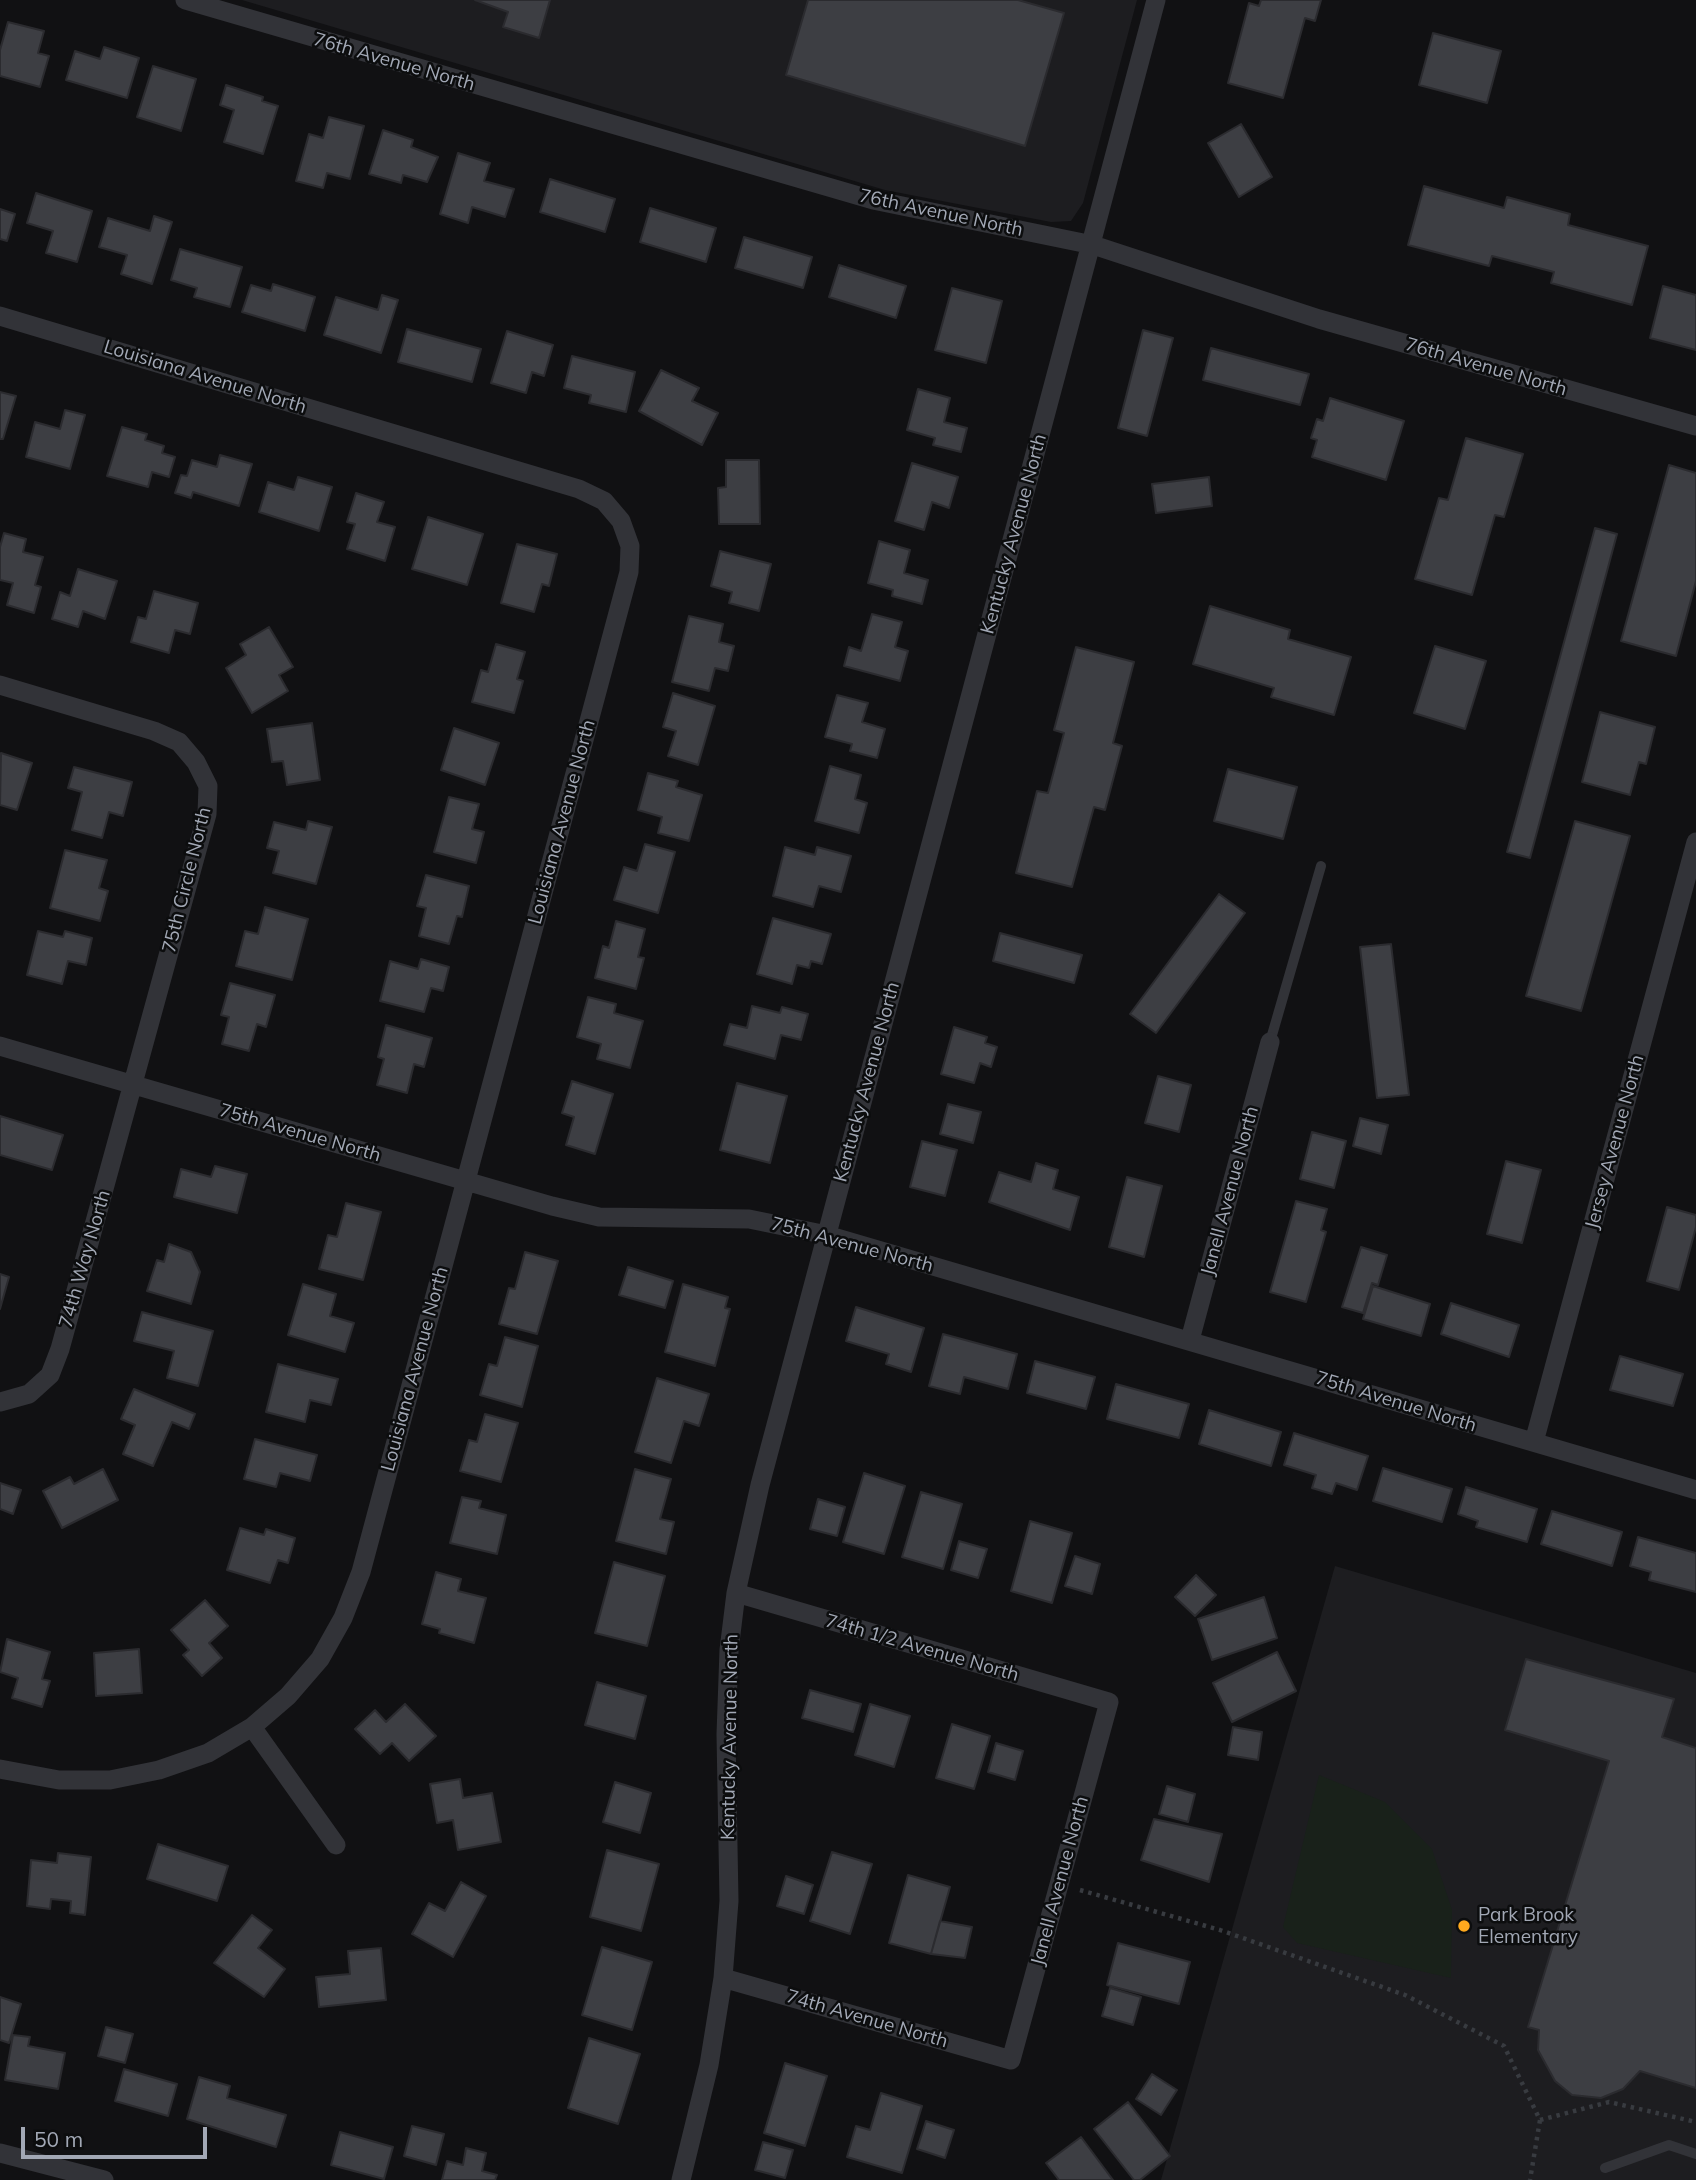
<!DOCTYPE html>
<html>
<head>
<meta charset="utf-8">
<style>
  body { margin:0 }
  #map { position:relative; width:1696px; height:2180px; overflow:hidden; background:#111113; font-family:Mulish,sans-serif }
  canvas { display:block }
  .scale { position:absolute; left:21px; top:2127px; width:186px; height:32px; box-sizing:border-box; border:4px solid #a2a8b5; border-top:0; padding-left:9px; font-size:21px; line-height:24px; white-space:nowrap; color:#a2a8b5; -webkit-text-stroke:5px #0c0d0e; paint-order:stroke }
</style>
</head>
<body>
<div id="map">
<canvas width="1696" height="2180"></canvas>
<div class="scale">50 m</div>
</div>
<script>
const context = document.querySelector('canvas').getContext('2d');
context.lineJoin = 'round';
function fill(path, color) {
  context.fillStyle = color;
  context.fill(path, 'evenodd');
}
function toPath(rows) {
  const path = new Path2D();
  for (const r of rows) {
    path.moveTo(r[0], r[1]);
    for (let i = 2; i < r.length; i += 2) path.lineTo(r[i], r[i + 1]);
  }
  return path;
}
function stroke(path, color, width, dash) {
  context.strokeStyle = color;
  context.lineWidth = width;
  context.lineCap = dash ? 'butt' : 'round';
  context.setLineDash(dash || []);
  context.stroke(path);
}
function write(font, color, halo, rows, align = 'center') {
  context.font = font + ' Mulish,sans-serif';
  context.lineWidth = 5;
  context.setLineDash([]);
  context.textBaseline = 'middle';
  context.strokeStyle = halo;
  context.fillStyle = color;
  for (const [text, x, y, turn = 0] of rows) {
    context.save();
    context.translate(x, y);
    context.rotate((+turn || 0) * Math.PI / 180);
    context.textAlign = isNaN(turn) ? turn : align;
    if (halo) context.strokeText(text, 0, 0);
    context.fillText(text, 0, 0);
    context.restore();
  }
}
fill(toPath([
  [242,0,1137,0,1083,203,1071,221,1051,222,885,190],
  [1335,1566,1696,1673,1696,2180,1161,2180]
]), '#1d1d20');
fill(toPath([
  [1319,1775,1385,1802,1432,1849,1452,1910,1451,1978,1297,1943,1283,1927]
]), '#19211a');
const building = toPath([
  [475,0,550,0,539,38,503,27,508,12,475,0],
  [808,0,1018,0,1064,13,1025,146,786,75,808,0],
  [1261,0,1321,0,1315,21,1305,18,1283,98,1228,83,1249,3,1259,6,1261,0],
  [8,22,44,31,38,53,49,56,40,87,0,76,0,50,8,22],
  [1433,33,1501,51,1487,103,1419,85,1433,33],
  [104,47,139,58,127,98,66,80,75,51,100,59,104,47],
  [153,66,196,79,181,131,137,117,153,66],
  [226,85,263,97,262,101,278,106,263,154,224,142,234,110,220,105,226,85],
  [329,117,364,126,350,179,327,173,323,188,296,181,309,134,323,138,329,117],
  [1241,124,1272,177,1239,197,1208,143,1241,124],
  [383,130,413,140,411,147,438,157,427,182,403,175,401,183,369,174,383,130],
  [458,153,490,163,484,181,514,189,505,217,472,207,468,223,440,214,458,153],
  [550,179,615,199,605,232,540,212,550,179],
  [1424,186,1504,208,1507,197,1570,214,1568,225,1648,246,1632,305,1551,283,1554,272,1492,256,1489,266,1408,245,1424,186],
  [36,193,92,211,77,262,46,253,53,231,27,223,36,193],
  [650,208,716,228,706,262,640,242,650,208],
  [0,209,15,214,7,241,0,239,0,209],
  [154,216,172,222,152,284,121,274,127,255,99,247,108,218,150,231,154,216],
  [744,237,812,257,803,288,735,268,744,237],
  [180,249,242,267,230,307,194,297,197,288,171,280,180,249],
  [839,265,906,286,896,318,829,297,839,265],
  [273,284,315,297,305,331,242,312,251,285,271,291,273,284],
  [1663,286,1696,295,1696,350,1650,338,1663,286],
  [952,288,1002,301,986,363,935,350,952,288],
  [382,295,398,300,381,353,324,335,336,297,378,310,382,295],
  [407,329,481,349,472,382,398,362,407,329],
  [1143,330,1173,338,1147,436,1118,428,1143,330],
  [507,331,553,345,544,376,532,372,526,393,491,383,507,331],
  [1211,348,1309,374,1300,405,1203,380,1211,348],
  [572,356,635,372,626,412,589,403,591,395,564,388,572,356],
  [661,370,699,388,692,401,718,413,702,445,639,411,661,370],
  [918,389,950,398,944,422,967,428,961,452,933,445,935,438,907,430,918,389],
  [0,392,16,396,3,439,0,439,0,392],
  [1330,398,1404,421,1386,480,1312,457,1317,440,1311,438,1317,419,1323,421,1330,398],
  [65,410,85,415,70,469,26,457,35,422,60,429,65,410],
  [122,427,147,434,145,440,164,446,162,453,175,457,169,477,152,472,148,487,107,476,122,427],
  [1466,438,1523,454,1504,517,1495,515,1472,595,1415,579,1439,498,1448,500,1466,438],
  [220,455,252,464,239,506,193,492,191,498,175,493,181,475,187,476,192,460,217,467,220,455],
  [726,460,759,460,760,524,719,524,718,488,726,487,726,460],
  [912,463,958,477,949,508,932,502,924,530,895,521,912,463],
  [1669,465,1696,473,1696,581,1676,656,1621,641,1669,465],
  [298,477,332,487,319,531,259,512,268,482,294,490,298,477],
  [1209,477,1212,506,1156,513,1152,484,1209,477],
  [356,493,384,502,377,522,395,527,385,561,347,549,355,524,347,522,356,493],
  [428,517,483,534,467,585,412,569,428,517],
  [1595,528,1617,534,1530,858,1507,852,1595,528],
  [4,533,26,539,23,552,43,557,35,585,41,587,34,613,7,605,13,583,0,580,0,547,4,533],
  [879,541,910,550,904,573,928,580,922,604,892,596,893,590,868,583,879,541],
  [517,544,557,554,549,586,542,584,534,612,501,603,517,544],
  [720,551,771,564,759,611,729,603,732,592,711,586,720,551],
  [78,569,117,581,105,619,83,611,78,627,52,619,60,592,70,596,78,569],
  [154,591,198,603,190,634,175,630,169,653,131,642,138,617,146,619,154,591],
  [1210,606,1290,630,1288,639,1351,657,1334,715,1271,697,1274,688,1193,664,1210,606],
  [872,614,902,622,895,647,908,651,900,681,844,666,849,647,861,651,872,614],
  [689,616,723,624,719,642,734,646,728,671,715,668,709,691,672,682,689,616],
  [269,627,293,667,279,675,288,691,252,713,226,668,246,655,240,644,269,627],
  [496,644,525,652,517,679,523,681,514,713,472,702,481,670,488,672,496,644],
  [1435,646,1486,661,1465,729,1414,713,1435,646],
  [1076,647,1134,662,1113,743,1122,746,1105,810,1094,807,1072,887,1016,873,1037,791,1048,793,1064,733,1054,730,1076,647],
  [673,693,715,706,698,765,668,756,676,731,663,727,673,693],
  [837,695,868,703,862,722,885,729,877,758,850,751,852,744,825,737,837,695],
  [1600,712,1655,727,1646,764,1639,762,1630,795,1582,782,1600,712],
  [312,723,320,780,287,785,283,761,272,762,267,729,312,723],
  [454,728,499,743,485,785,441,770,454,728],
  [1,753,32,763,17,810,0,805,1,753],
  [830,766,861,775,855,799,867,803,859,833,815,821,830,766],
  [74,767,132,782,123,816,109,812,102,838,72,830,82,792,68,788,74,767],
  [1228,769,1297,787,1283,839,1214,821,1228,769],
  [648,773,678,781,676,787,702,795,689,841,658,833,662,817,638,810,648,773],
  [449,797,479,804,472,829,484,832,476,863,434,852,449,797],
  [308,821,332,827,316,884,273,873,279,851,267,848,274,822,306,830,308,821],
  [1575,821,1630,836,1581,1011,1526,996,1575,821],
  [645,844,675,852,658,913,614,900,624,867,637,871,645,844],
  [785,847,815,855,817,847,851,856,841,892,819,886,813,907,773,896,785,847],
  [65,850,107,860,99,888,108,891,100,921,50,908,65,850],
  [426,875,469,886,462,917,457,916,449,944,419,936,426,908,417,906,426,875],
  [1219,894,1245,913,1156,1033,1130,1014,1219,894],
  [265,907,308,919,292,980,236,966,245,931,258,934,265,907],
  [773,918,831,934,822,964,811,961,809,968,797,965,792,984,757,974,773,918],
  [616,921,645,929,638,957,644,958,636,989,595,978,603,946,609,948,616,921],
  [38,931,63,937,65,931,92,938,86,965,68,961,62,984,27,975,38,931],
  [1000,933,1082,955,1074,983,993,961,1000,933],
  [1391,944,1409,1095,1377,1098,1360,947,1391,944],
  [421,959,449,967,443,991,431,988,424,1012,380,1001,390,961,418,969,421,959],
  [230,983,275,995,266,1027,257,1024,249,1051,222,1044,229,1017,221,1015,230,983],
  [588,997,616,1004,614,1013,643,1021,630,1068,597,1059,601,1044,577,1037,588,997],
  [752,1006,780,1013,782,1007,808,1014,801,1040,781,1035,775,1059,724,1045,730,1024,747,1028,752,1006],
  [386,1025,432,1038,424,1067,414,1064,407,1093,377,1085,384,1059,378,1057,386,1025],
  [954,1027,987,1037,985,1043,997,1047,991,1067,980,1063,974,1083,941,1074,954,1027],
  [1158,1076,1191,1085,1179,1132,1145,1123,1158,1076],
  [572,1081,613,1094,595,1154,566,1145,574,1117,562,1113,572,1081],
  [737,1083,787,1096,770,1163,720,1150,737,1083],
  [948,1104,981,1112,973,1143,940,1134,948,1104],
  [0,1116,63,1135,52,1170,0,1155,0,1116],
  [1360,1118,1388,1125,1381,1154,1353,1146,1360,1118],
  [1312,1132,1346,1141,1334,1188,1300,1179,1312,1132],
  [922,1141,957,1150,945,1196,910,1187,922,1141],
  [1506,1161,1541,1170,1522,1243,1487,1234,1506,1161],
  [1036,1163,1058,1170,1053,1189,1079,1197,1070,1230,989,1202,999,1172,1031,1182,1036,1163],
  [215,1166,247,1174,237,1213,174,1197,181,1169,211,1177,215,1166],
  [1127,1177,1162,1186,1144,1257,1109,1247,1127,1177],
  [1296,1201,1327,1209,1321,1230,1326,1232,1306,1302,1270,1292,1296,1201],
  [346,1203,381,1212,363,1280,319,1269,328,1235,337,1237,346,1203],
  [1667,1207,1696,1215,1696,1227,1679,1290,1647,1281,1667,1207],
  [169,1244,191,1252,200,1272,191,1304,147,1291,157,1260,164,1262,169,1244],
  [1361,1247,1387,1255,1378,1285,1372,1283,1363,1313,1342,1307,1361,1247],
  [525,1252,558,1261,537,1334,499,1324,509,1288,515,1289,525,1252],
  [628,1267,673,1281,665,1308,619,1295,628,1267],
  [0,1274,9,1277,0,1309,0,1274],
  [303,1284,336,1294,330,1316,354,1323,345,1352,288,1335,303,1284],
  [683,1284,728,1297,725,1308,730,1309,715,1366,665,1352,683,1284],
  [1373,1286,1430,1304,1421,1336,1363,1319,1373,1286],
  [1451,1303,1519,1325,1509,1357,1441,1334,1451,1303],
  [856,1307,924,1328,911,1372,886,1364,889,1354,846,1341,856,1307],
  [142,1312,213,1331,198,1386,167,1378,174,1351,134,1341,142,1312],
  [943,1334,1017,1354,1008,1389,964,1377,960,1394,929,1386,943,1334],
  [505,1337,538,1346,522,1407,480,1395,489,1364,497,1366,505,1337],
  [1620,1356,1683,1374,1673,1406,1610,1390,1620,1356],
  [1035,1361,1095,1377,1086,1409,1027,1393,1035,1361],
  [278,1364,338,1379,331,1405,310,1400,305,1422,266,1412,278,1364],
  [657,1378,709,1394,699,1426,684,1421,671,1463,635,1452,657,1378],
  [1116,1384,1189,1404,1179,1438,1107,1419,1116,1384],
  [134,1389,195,1414,189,1429,172,1422,153,1466,123,1454,135,1425,121,1419,134,1389],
  [1209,1410,1281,1432,1271,1466,1199,1444,1209,1410],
  [485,1414,518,1423,501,1482,460,1471,469,1440,477,1442,485,1414],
  [1294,1433,1368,1456,1357,1490,1336,1483,1332,1494,1312,1488,1316,1475,1284,1465,1294,1433],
  [255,1439,317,1455,310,1481,280,1473,276,1487,244,1479,255,1439],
  [1383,1468,1452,1489,1442,1522,1373,1501,1383,1468],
  [103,1469,118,1500,62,1528,43,1491,70,1477,74,1484,103,1469],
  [635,1469,671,1479,660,1519,674,1522,666,1554,616,1541,635,1469],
  [864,1473,905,1486,884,1554,843,1542,864,1473],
  [0,1483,21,1490,13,1514,0,1509,0,1483],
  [1466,1487,1537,1509,1527,1542,1476,1527,1478,1521,1458,1514,1466,1487],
  [921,1492,962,1504,943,1569,902,1557,921,1492],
  [462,1497,481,1501,479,1508,506,1515,497,1554,450,1543,462,1497],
  [818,1499,845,1507,837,1536,810,1529,818,1499],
  [1552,1511,1622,1532,1612,1566,1541,1544,1552,1511],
  [1030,1521,1072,1533,1052,1603,1011,1591,1030,1521],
  [240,1528,264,1535,266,1529,295,1538,288,1563,278,1560,270,1583,227,1570,240,1528],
  [1638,1537,1696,1553,1696,1592,1649,1580,1651,1572,1630,1566,1638,1537],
  [959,1541,987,1549,978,1578,951,1570,959,1541],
  [1075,1556,1100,1564,1092,1594,1065,1586,1075,1556],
  [614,1562,665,1576,647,1646,595,1633,614,1562],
  [436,1572,461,1579,458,1591,486,1598,474,1643,439,1633,440,1629,422,1624,436,1572],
  [1196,1575,1216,1595,1195,1616,1175,1597,1196,1575],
  [1264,1597,1277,1638,1212,1660,1198,1619,1264,1597],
  [205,1600,228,1626,209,1643,222,1658,202,1676,183,1655,189,1650,171,1630,205,1600],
  [7,1639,50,1652,42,1679,50,1681,42,1707,12,1698,18,1678,0,1672,7,1639],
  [139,1649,142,1693,96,1696,94,1653,139,1649],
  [1277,1652,1296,1691,1232,1722,1213,1683,1277,1652],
  [1526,1659,1674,1699,1662,1737,1696,1748,1696,2088,1640,2071,1623,2089,1601,2098,1572,2095,1555,2081,1538,2050,1539,2030,1528,2027,1609,1761,1505,1730,1526,1659],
  [597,1682,646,1696,635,1739,585,1725,597,1682],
  [810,1690,861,1704,853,1732,802,1718,810,1690],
  [405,1704,436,1736,409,1761,392,1743,380,1754,355,1729,375,1710,386,1722,405,1704],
  [870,1704,910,1716,894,1767,855,1755,870,1704],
  [952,1724,990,1736,974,1789,936,1778,952,1724],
  [1233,1727,1262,1732,1258,1760,1228,1755,1233,1727],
  [996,1743,1023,1751,1015,1780,988,1772,996,1743],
  [460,1779,463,1798,492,1793,501,1842,458,1850,453,1820,437,1823,430,1784,460,1779],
  [615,1782,651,1793,640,1833,603,1822,615,1782],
  [1167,1786,1195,1794,1188,1822,1159,1814,1167,1786],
  [1154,1819,1222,1834,1209,1882,1141,1860,1154,1819],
  [158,1844,228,1866,217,1901,147,1879,158,1844],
  [607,1850,659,1864,641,1931,590,1917,607,1850],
  [832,1852,872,1864,850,1934,810,1921,832,1852],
  [58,1853,91,1857,85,1915,70,1913,71,1901,51,1899,50,1909,27,1906,31,1860,57,1863,58,1853],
  [908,1875,950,1887,931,1954,889,1943,908,1875],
  [786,1876,813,1885,804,1914,777,1906,786,1876],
  [461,1882,486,1896,453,1957,412,1934,429,1903,445,1911,461,1882],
  [252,1915,272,1930,258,1948,285,1969,264,1997,214,1963,252,1915],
  [940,1921,972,1927,965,1958,931,1954,940,1921],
  [1118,1943,1190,1962,1179,2004,1107,1985,1118,1943],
  [602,1947,652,1962,632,2030,582,2015,602,1947],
  [381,1948,386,2000,319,2007,316,1977,350,1974,348,1951,381,1948],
  [1110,1988,1141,1997,1133,2025,1102,2016,1110,1988],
  [0,1997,21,2004,9,2043,0,2040,0,1997],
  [106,2027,133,2034,125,2063,98,2056,106,2027],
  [13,2035,30,2037,28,2046,65,2053,58,2089,5,2080,13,2035],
  [589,2038,640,2054,618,2124,568,2108,589,2038],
  [785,2063,827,2076,805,2146,764,2133,785,2063],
  [124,2069,177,2084,168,2116,115,2101,124,2069],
  [1152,2074,1177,2090,1161,2115,1136,2099,1152,2074],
  [199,2077,230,2086,227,2098,286,2115,276,2147,187,2119,199,2077],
  [881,2093,922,2106,902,2173,847,2157,856,2126,870,2130,881,2093],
  [1128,2102,1170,2156,1140,2180,1134,2180,1094,2129,1128,2102],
  [926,2121,954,2130,945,2158,917,2149,926,2121],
  [412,2126,444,2134,436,2165,404,2156,412,2126],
  [340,2132,393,2147,384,2179,331,2165,340,2132],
  [1081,2137,1113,2180,1059,2180,1046,2163,1081,2137],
  [763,2142,793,2150,785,2178,755,2170,763,2142],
  [466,2148,486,2153,482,2171,497,2175,495,2180,442,2180,447,2161,463,2165,466,2148]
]);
fill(building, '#3d3e43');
stroke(building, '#2b2b2f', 2);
stroke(toPath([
  [1080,1890,1220,1930,1405,1995,1504,2046,1540,2120,1530,2180],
  [1540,2120,1609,2102,1696,2122]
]), '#383b40', 4.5, [3.5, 5]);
stroke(toPath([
  [1270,1042,1321,866],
  [1605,2168,1669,2145,1696,2154]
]), '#323338', 10);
stroke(toPath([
  [185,0,873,200,1093,245,1319,319,1696,426],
  [0,316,579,489,604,501,621,521,630,546,629,572,361,1572,343,1618,320,1659,288,1696,252,1727,208,1753,159,1770,110,1780,59,1780,0,1769],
  [0,685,154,731,179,742,196,762,208,786,207,814,60,1349,50,1375,29,1394,0,1402],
  [0,1046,552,1206,599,1217,749,1219,827,1235,1696,1490],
  [1190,1340,1270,1042],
  [1534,1442,1696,842],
  [252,1727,336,1845],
  [723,1978,1011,2060,1109,1702,736,1593],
  [0,2153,104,2180],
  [681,2180,709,2065,723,1978,729,1901,726,1734,729,1650,736,1593,760,1485,1156,0]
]), '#323338', 19);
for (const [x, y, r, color] of [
  [1464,1926,7,"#ffa91e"]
]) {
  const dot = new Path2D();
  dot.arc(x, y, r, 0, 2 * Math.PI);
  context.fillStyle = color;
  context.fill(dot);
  stroke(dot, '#0c0d0e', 2.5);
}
write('19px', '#a2a8b5', '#0c0d0e', [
  ["76th Avenue North",394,62,16],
  ["76th Avenue North",941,213,12],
  ["76th Avenue North",1486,367,16],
  ["Louisiana Avenue North",205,377,17],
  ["Kentucky Avenue North",1014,534,-75],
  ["Louisiana Avenue North",562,822,-75],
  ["75th Circle North",187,880,-76],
  ["Kentucky Avenue North",867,1082,-75],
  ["75th Avenue North",300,1133,16],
  ["Jersey Avenue North",1615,1142,-75],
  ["Janell Avenue North",1230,1191,-75],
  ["75th Avenue North",852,1245,15],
  ["74th Way North",85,1259,-74],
  ["Louisiana Avenue North",415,1369,-75],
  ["75th Avenue North",1396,1402,17],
  ["74th 1/2 Avenue North",922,1648,16],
  ["Kentucky Avenue North",730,1737,-89],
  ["Janell Avenue North",1060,1881,-75],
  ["74th Avenue North",867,2019,16]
]);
write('19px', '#a2a8b5', '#0c0d0e', [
  ["Park Brook",1478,1915],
  ["Elementary",1478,1937]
], 'left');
</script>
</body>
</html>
